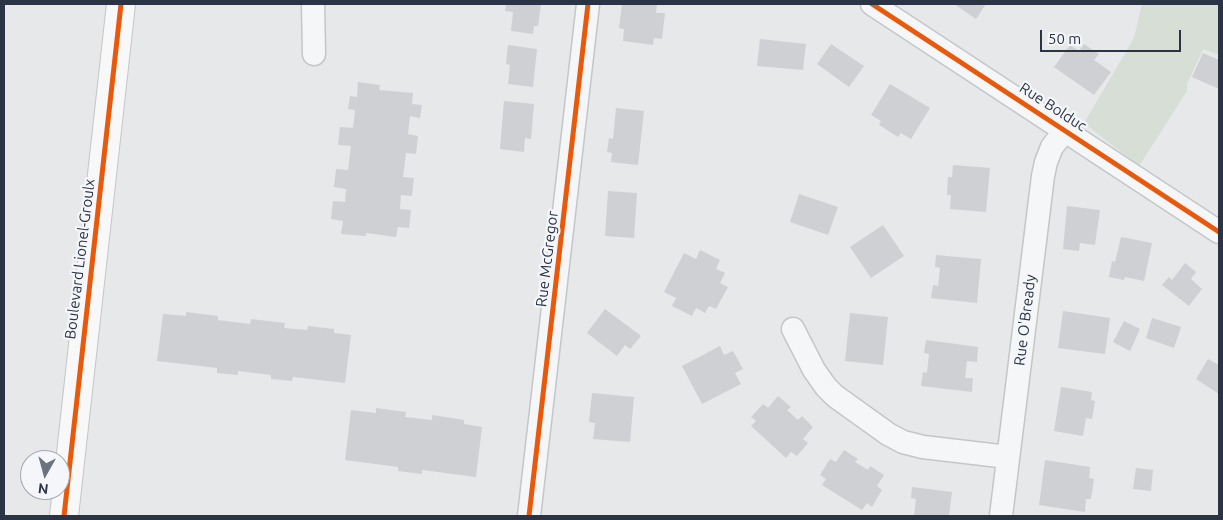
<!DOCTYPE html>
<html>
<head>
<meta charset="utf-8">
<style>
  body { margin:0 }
  #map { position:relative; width:1223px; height:520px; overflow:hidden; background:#e6e8ea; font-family:Ubuntu,sans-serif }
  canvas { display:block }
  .frame { position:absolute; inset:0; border:5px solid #2b3445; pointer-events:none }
  .north { position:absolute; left:20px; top:450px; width:50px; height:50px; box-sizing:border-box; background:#f4f6f9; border:1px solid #a4a8b1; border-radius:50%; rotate:187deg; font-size:14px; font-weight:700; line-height:20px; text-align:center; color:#2b3445 }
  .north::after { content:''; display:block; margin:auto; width:18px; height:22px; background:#6c737f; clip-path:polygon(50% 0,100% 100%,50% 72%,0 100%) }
  .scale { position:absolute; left:1040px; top:30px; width:141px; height:22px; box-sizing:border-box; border:2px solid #2b3445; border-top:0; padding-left:6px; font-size:15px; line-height:18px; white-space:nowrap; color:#2b3445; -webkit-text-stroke:4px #f4f6f9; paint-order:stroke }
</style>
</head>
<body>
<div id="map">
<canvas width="1223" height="520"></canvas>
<div class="frame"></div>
<div class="north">N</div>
<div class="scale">50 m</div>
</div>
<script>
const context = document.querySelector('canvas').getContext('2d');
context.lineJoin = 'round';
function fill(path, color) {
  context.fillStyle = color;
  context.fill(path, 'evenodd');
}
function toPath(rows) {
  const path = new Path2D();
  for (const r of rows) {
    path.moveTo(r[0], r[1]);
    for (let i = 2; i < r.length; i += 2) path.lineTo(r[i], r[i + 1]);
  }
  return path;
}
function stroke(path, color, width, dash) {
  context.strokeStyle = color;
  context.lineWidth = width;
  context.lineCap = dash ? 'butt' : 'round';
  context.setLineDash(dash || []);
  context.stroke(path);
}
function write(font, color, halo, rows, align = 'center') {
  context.font = font + ' Ubuntu,sans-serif';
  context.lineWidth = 4.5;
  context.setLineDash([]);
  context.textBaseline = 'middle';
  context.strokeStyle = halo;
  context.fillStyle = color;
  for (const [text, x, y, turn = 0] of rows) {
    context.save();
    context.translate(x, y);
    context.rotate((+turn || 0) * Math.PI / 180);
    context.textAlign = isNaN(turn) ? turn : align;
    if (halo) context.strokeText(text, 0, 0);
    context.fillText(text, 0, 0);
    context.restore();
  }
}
fill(toPath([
  [1142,4,1219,4,1219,55,1203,49,1187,84,1187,91,1139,166,1084,123,1134,38]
]), '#d6ded6');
fill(toPath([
  [506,4,541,4,538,26,534,26,533,34,511,31,513,12,505,11],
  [622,4,657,4,656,13,665,13,662,39,654,38,653,45,623,41,624,29,619,28],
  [954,4,986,4,976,19],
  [760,39,806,44,803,70,757,66],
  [831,44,864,66,849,87,817,64],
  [1084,44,1099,54,1094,60,1111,72,1094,95,1054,67,1070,45,1079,51],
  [508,45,537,49,533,87,508,84,510,65,506,64],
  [1203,53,1219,60,1219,89,1192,77],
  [358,82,380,85,379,90,413,93,412,104,422,105,420,118,410,116,408,134,418,136,416,154,406,153,403,177,414,178,412,196,401,195,400,209,411,210,409,228,398,227,396,237,366,233,366,236,341,234,343,221,331,219,333,201,345,202,346,189,334,187,336,169,348,170,351,146,338,145,340,127,353,128,355,110,348,109,350,96,357,97],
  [890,84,930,108,911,139,901,133,898,137,879,125,881,121,871,115],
  [504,101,534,104,531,139,525,138,524,152,500,149],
  [616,108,644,111,638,165,611,162,612,153,607,152,609,138,613,139],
  [953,165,990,168,986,212,950,209,951,195,947,195,948,177,952,177],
  [608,191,637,193,634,238,605,236],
  [799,194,838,207,828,235,790,222],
  [1067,206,1100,210,1095,245,1080,243,1079,251,1063,249],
  [883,225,904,256,871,278,850,247],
  [1121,237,1152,243,1144,281,1125,277,1124,280,1109,277,1112,261,1115,262],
  [700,250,720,260,716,269,725,273,720,283,728,287,716,309,709,306,705,313,696,308,692,316,672,306,676,298,664,292,684,253,696,259],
  [936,255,981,259,977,303,931,298,933,285,938,286,940,268,935,267],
  [1185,263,1196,272,1191,279,1202,289,1189,306,1162,285,1169,277,1172,280],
  [605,309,641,336,630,349,625,345,617,356,587,333],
  [1063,311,1110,318,1105,354,1058,348],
  [186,312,218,316,218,320,250,324,251,319,285,323,284,328,307,330,308,326,334,329,334,333,351,335,345,383,293,377,292,381,271,379,271,375,238,371,238,375,217,373,217,368,157,361,163,314,186,316],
  [850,313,888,317,883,365,845,361],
  [1152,318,1181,327,1174,348,1146,338],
  [1124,321,1140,329,1130,351,1113,342],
  [926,340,978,347,977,362,967,361,965,378,973,378,972,392,921,386,923,372,927,373,929,354,924,353],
  [720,346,724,355,733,351,743,369,735,373,741,384,702,404,682,366],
  [1208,359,1219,365,1219,394,1196,379],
  [1061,387,1092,392,1091,400,1095,401,1092,419,1086,418,1083,436,1054,431],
  [592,393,634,397,630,442,593,439,595,423,589,422],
  [778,396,791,407,787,410,798,420,802,416,813,427,803,439,808,443,797,456,791,452,786,458,751,426,756,421,751,417,763,404,768,408],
  [376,408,406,412,405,417,432,420,432,415,464,420,464,424,482,427,476,477,422,470,422,474,398,471,398,467,345,460,351,410,376,413],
  [844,450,858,459,855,462,868,470,870,466,884,475,877,486,882,490,872,507,867,503,862,510,822,485,826,479,820,475,830,459,836,462],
  [1045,460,1090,467,1089,478,1094,479,1091,499,1086,499,1085,512,1039,505],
  [1136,468,1153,470,1151,491,1133,489],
  [912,487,952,492,949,516,914,516,916,499,911,498]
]), '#ced0d3');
const street = toPath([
  [313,4,314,54],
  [872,4,1219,232],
  [793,329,814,370,826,387,835,396,888,434,903,442,923,447,1008,457],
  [529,516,588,4],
  [1001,516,1043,176,1046,162,1052,147,1065,130]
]);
const secondary = toPath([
  [64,516,121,4]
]);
stroke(street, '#c4c6c8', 25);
stroke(secondary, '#c4c6c8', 30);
stroke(street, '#f5f6f7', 22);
stroke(secondary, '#f8f8f8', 28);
stroke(toPath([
  [872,4,1219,232],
  [64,516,121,4],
  [529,516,588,4]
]), '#e8590c', 5);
write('15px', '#2b3445', '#f4f6f9', [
  ["Rue Bolduc",1053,107,33],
  ["Boulevard Lionel-Groulx",80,259,-83],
  ["Rue McGregor",547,259,-83],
  ["Rue O'Bready",1025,320,-83]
]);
</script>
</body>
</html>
